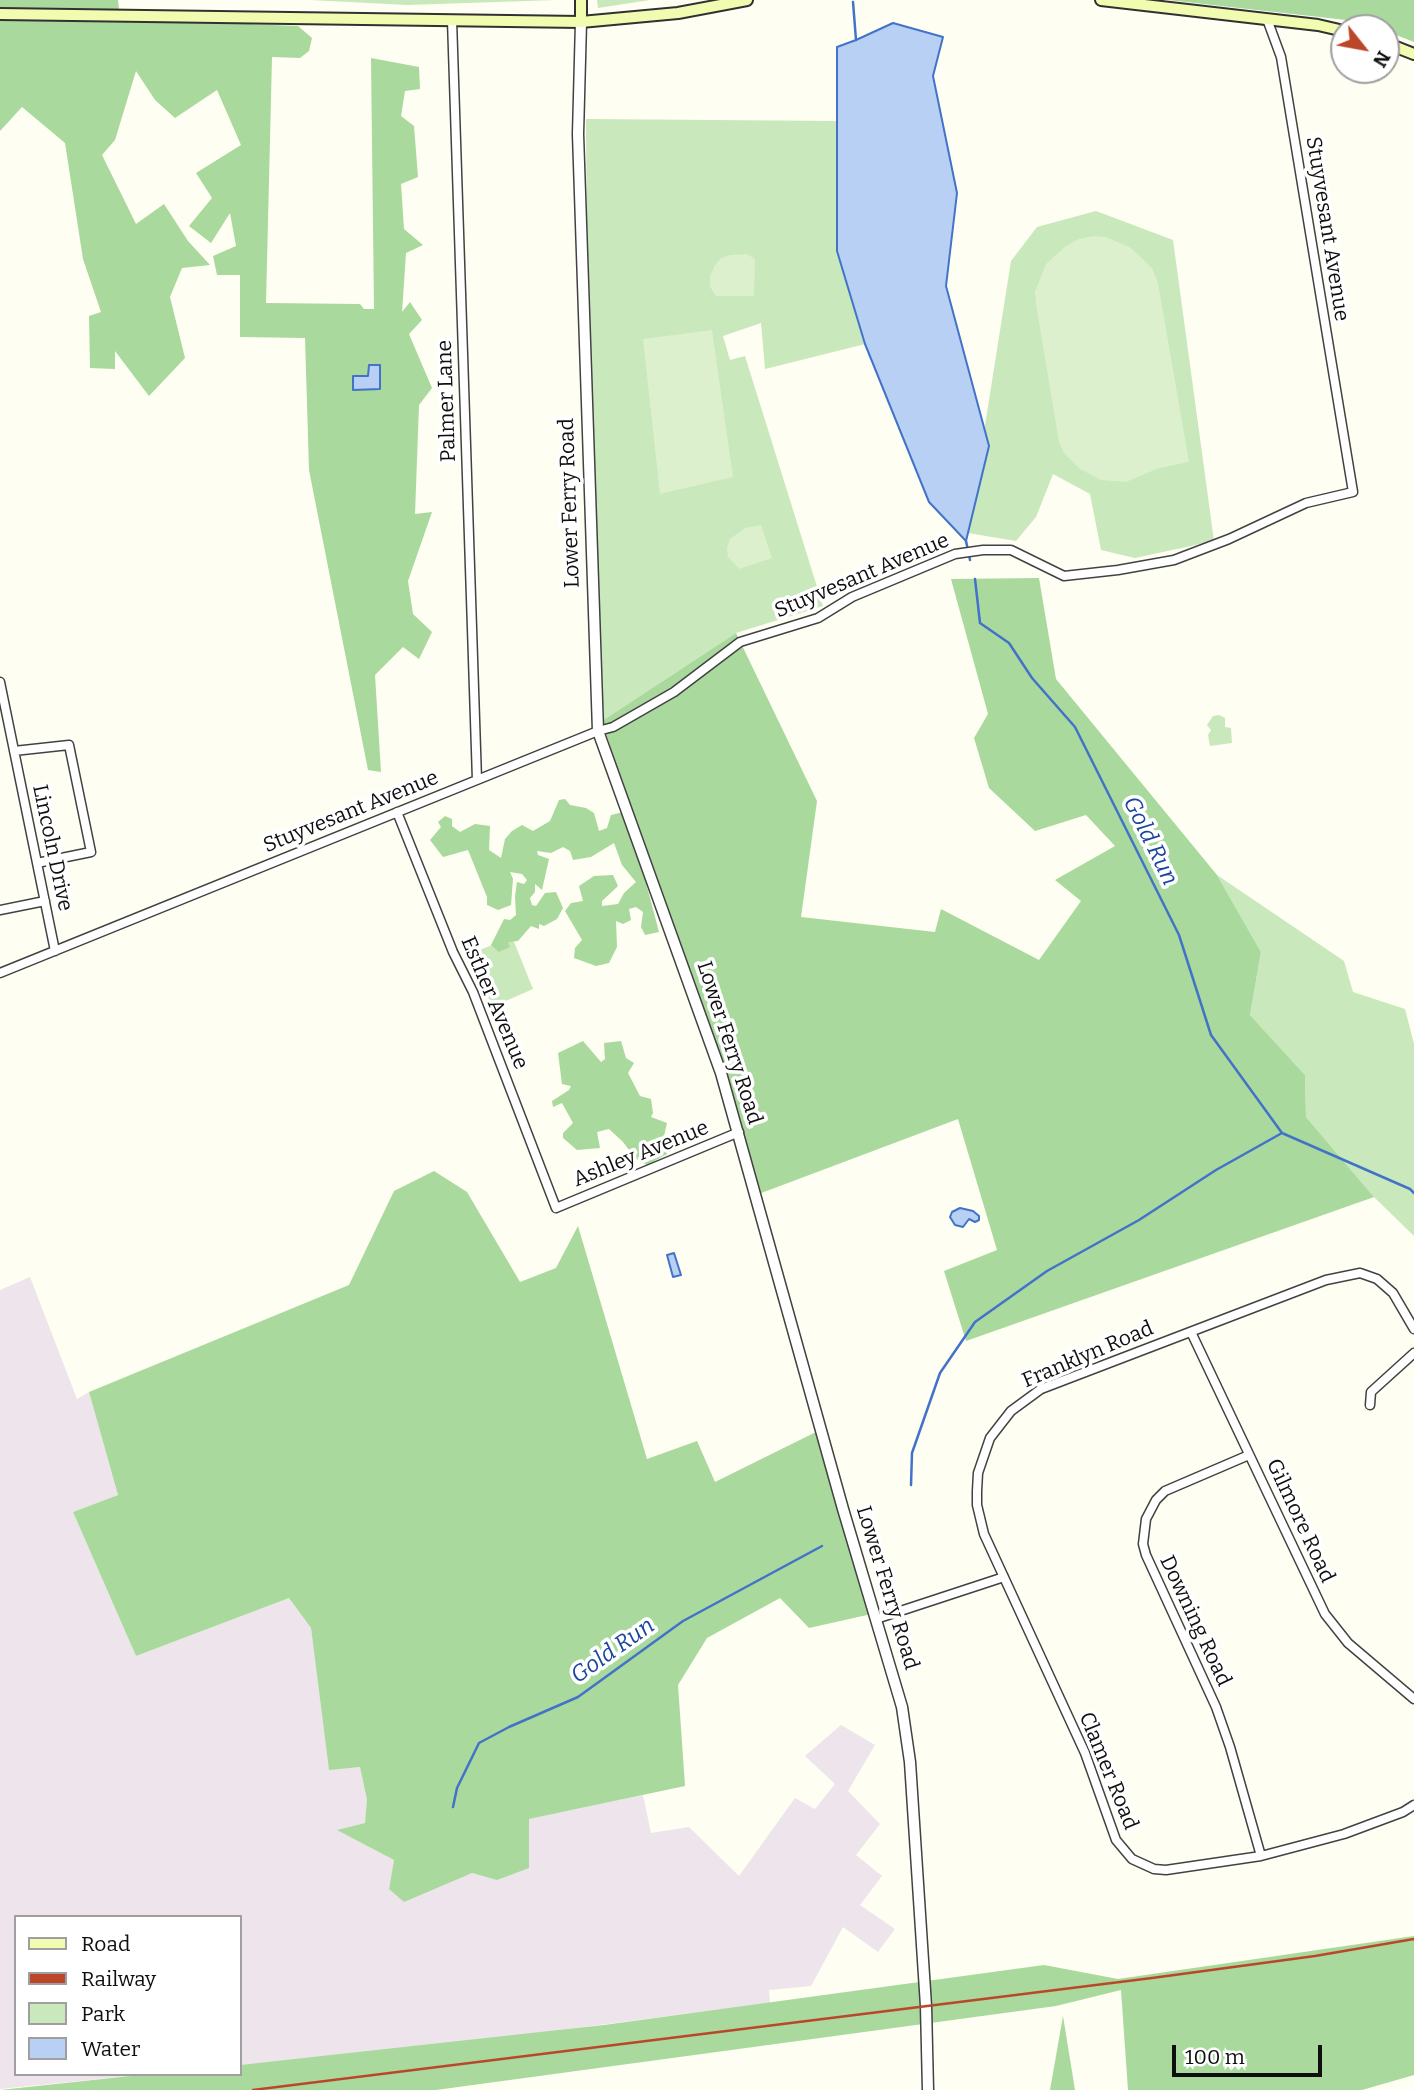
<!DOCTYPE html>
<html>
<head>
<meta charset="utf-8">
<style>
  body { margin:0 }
  #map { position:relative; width:1414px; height:2090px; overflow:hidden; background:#fefef2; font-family:Bitter,serif }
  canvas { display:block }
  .legend { position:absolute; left:14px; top:1915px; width:228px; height:161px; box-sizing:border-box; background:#fff; border:2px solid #9f9f9f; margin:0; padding:9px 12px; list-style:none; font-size:21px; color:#0f0f0f }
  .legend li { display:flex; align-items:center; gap:14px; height:35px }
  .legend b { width:35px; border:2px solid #9f9f9f }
  .north { position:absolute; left:1330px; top:14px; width:70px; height:70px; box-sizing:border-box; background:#fff; border:2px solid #9f9f9f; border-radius:50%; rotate:121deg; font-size:19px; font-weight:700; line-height:28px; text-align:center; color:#0f0f0f }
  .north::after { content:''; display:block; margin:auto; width:24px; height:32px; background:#bb472b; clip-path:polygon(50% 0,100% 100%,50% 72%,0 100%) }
  .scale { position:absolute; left:1172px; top:2045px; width:150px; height:32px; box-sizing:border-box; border:4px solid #0f0f0f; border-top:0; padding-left:9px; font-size:21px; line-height:24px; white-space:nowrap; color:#0f0f0f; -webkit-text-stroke:5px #fff; paint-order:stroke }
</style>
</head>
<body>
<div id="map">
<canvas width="1414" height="2090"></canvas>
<ul class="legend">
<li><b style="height:9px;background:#f2fcb0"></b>Road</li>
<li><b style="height:9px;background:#bb472b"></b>Railway</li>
<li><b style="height:19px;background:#c9e8bc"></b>Park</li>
<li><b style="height:19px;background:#b8d0f4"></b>Water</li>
</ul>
<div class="north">N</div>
<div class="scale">100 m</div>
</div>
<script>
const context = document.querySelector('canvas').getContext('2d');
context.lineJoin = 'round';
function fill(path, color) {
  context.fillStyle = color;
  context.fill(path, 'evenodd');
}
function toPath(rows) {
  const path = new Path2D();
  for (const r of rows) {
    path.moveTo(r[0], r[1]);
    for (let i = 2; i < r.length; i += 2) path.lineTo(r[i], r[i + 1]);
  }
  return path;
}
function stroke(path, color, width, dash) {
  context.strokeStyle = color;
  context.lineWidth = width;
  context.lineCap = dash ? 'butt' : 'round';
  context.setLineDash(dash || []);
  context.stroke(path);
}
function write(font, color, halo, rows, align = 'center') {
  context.font = font + ' Bitter,serif';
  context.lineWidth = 7;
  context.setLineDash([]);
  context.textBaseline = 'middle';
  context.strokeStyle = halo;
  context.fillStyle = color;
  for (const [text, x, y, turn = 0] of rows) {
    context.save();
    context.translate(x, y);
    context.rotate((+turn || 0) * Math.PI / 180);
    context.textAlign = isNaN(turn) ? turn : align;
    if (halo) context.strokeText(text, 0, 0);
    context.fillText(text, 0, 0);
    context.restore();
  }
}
fill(toPath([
  [30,1277,77,1399,89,1392,118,1495,73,1512,136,1656,289,1598,311,1628,329,1769,360,1767,367,1800,366,1823,338,1830,394,1860,389,1889,472,1873,498,1880,528,1819,643,1795,651,1833,689,1827,739,1876,795,1798,815,1809,835,1784,805,1756,841,1725,875,1745,848,1791,880,1824,856,1855,882,1876,860,1905,895,1929,878,1952,843,1927,811,1986,769,1990,770,2003,452,2044,240,2065,240,1917,16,1917,16,2074,149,2074,0,2089,0,1290]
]), '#ede4ec');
fill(toPath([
  [311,0,556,0,407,5],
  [597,0,650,0,598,8],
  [586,119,837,121,837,251,865,344,765,369,761,323,723,336,730,360,745,356,823,606,736,633,602,721,589,573],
  [1096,211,1173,240,1214,541,1135,558,1101,550,1090,494,1053,474,1036,517,1016,541,968,533,1011,261,1037,227],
  [1219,715,1225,718,1225,727,1231,728,1232,743,1210,746,1208,735,1211,730,1207,725,1213,716],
  [1217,875,1344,961,1353,992,1405,1009,1414,1044,1414,1236,1374,1197,1306,1117,1305,1075,1250,1015,1261,952],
  [512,937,533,989,492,1007,470,954]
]), '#c9e8bc');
fill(toPath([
  [0,0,118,0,120,19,298,26,312,38,309,51,300,58,272,57,266,303,360,304,364,309,374,309,371,58,419,67,420,89,405,91,401,116,414,126,418,177,401,184,404,229,423,245,406,253,402,312,410,302,422,320,409,334,432,388,419,405,415,514,432,512,408,581,413,614,432,632,419,659,403,647,375,675,381,772,368,770,309,470,305,338,240,337,240,275,217,275,213,256,236,246,230,213,211,243,189,226,212,198,196,173,241,145,217,90,175,118,155,100,136,71,115,140,102,155,136,224,164,204,188,241,210,265,182,268,170,297,185,358,149,396,115,351,115,369,90,368,89,316,101,312,83,259,65,143,22,107,0,131],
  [1168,0,1414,0,1414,42,1386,31,1386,28,1379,28,1364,22],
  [1039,578,1056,679,1217,875,1261,952,1250,1015,1305,1075,1306,1117,1374,1197,966,1341,944,1271,997,1250,958,1119,756,1195,602,721,736,633,817,801,801,917,935,932,941,909,1039,960,1081,901,1055,880,1115,846,1086,815,1035,831,989,788,974,738,988,714,951,579],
  [565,799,570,805,586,808,594,813,599,831,607,828,611,815,627,811,659,932,645,935,641,927,643,912,636,907,629,909,631,920,623,924,616,921,617,947,609,963,596,966,574,958,575,948,582,940,565,911,571,903,583,901,579,886,594,876,613,875,618,886,602,901,602,906,618,904,624,893,636,882,622,865,614,843,591,857,573,860,570,851,563,847,551,853,537,851,538,855,549,859,542,890,535,884,535,892,530,898,532,905,536,906,545,893,556,892,563,908,557,919,544,926,539,924,539,929,531,926,518,941,508,942,510,947,499,952,491,945,504,919,510,920,516,915,515,896,517,882,524,884,527,880,522,874,510,872,513,879,511,905,498,910,487,905,487,897,468,850,443,857,430,840,441,827,438,822,445,816,452,819,452,826,460,832,475,824,490,826,489,850,501,858,505,839,512,831,522,825,533,831,550,821,559,800],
  [583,1041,601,1062,605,1059,604,1043,621,1041,626,1058,634,1063,628,1073,640,1096,651,1099,653,1113,651,1117,667,1123,664,1136,667,1154,647,1165,636,1159,623,1142,609,1129,597,1132,600,1148,577,1150,563,1138,563,1133,573,1123,562,1103,553,1107,552,1101,569,1090,571,1086,562,1084,558,1053],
  [434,1171,467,1192,520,1282,556,1268,578,1226,647,1459,697,1441,715,1482,818,1431,876,1613,809,1628,780,1598,707,1638,678,1685,685,1786,529,1819,529,1868,497,1880,472,1873,404,1902,389,1889,394,1860,337,1830,365,1823,367,1800,360,1767,329,1770,311,1628,289,1598,136,1656,73,1512,118,1495,89,1392,349,1285,394,1191],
  [1414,1936,1414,2075,1362,2090,1128,2090,1121,1990,1056,2006,436,2090,0,2090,149,2074,240,2074,240,2065,604,2025,1044,1965,1118,1979],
  [1063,2016,1075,2090,1050,2090]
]), '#a9d99c');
fill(toPath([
  [1093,236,1106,237,1131,248,1152,268,1158,283,1189,462,1159,468,1126,482,1101,480,1080,469,1064,453,1059,442,1036,304,1035,292,1046,264,1066,246,1079,239],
  [747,254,755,259,754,296,716,296,710,287,710,276,715,265,721,258,730,255],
  [712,330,733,477,660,494,643,339],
  [761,525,772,558,739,569,728,557,727,548,730,539,745,528]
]), '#dcf0ce');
const water = toPath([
  [893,23,943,37,933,76,957,193,946,286,989,446,966,541,929,502,865,344,837,251,837,47,856,40,893,23],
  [369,365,380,365,380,389,353,390,353,376,368,376,369,365],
  [960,1208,973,1211,979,1216,979,1220,975,1222,969,1219,963,1227,955,1225,950,1217,952,1212,960,1208],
  [674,1253,681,1275,673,1277,667,1255,674,1253]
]);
fill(water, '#b8d0f4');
stroke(water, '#4273c9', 2);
stroke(toPath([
  [853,2,856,40],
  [966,541,970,560],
  [975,579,980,623,1009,643,1032,678,1075,727,1179,935,1211,1035,1282,1133,1410,1189,1414,1193],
  [911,1485,912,1453,940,1373,975,1322,1047,1271,1139,1220,1216,1170,1282,1133],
  [453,1807,457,1788,479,1743,509,1727,578,1697,683,1621,822,1546]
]), '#4273c9', 2.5);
const minor = toPath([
  [452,20,477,780],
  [0,682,55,951],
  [14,751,69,745,91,852,37,863],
  [397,812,453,952,473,992,556,1208,739,1132],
  [0,910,45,901],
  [0,973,598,731,613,727,674,692,740,642,818,618,852,597,955,554,983,550,1011,550,1064,576,1118,570,1174,560,1229,539,1306,503,1353,492,1281,57,1267,19],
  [1414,1329,1393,1293,1377,1279,1360,1273,1326,1280,1041,1389,1011,1411,990,1438,978,1473,977,1491,977,1505,984,1534,1085,1753,1116,1840,1132,1859,1154,1869,1166,1870,1261,1856,1344,1834,1403,1812,1414,1805],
  [1191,1332,1325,1614,1348,1643,1414,1699],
  [1370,1405,1371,1392,1414,1353],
  [1249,1455,1165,1491,1156,1500,1146,1519,1143,1544,1146,1555,1216,1707,1230,1747,1261,1856],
  [876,1619,1004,1577]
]);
const tertiary = toPath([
  [581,22,578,134,598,731,721,1073,843,1509,902,1707,910,1762,926,2006,928,2090]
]);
const secondary = toPath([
  [1101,0,1318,25,1344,31],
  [0,14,581,22,678,13,747,0],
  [581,22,581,0],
  [1386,43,1414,54]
]);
stroke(minor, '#424242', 11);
stroke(tertiary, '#424242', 13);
stroke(secondary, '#313131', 14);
stroke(minor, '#fff', 8);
stroke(tertiary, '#fff', 10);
stroke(secondary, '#f2fcb0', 10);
stroke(toPath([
  [253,2090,1152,1978,1315,1956,1414,1939]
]), '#bb472b', 2.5);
write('21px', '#0f0f0f', '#fff', [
  ["Stuyvesant Avenue",1327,229,81],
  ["Palmer Lane",447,401,-92],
  ["Lower Ferry Road",570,503,-92],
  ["Stuyvesant Avenue",862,576,-23],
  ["Stuyvesant Avenue",351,812,-22],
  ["Lincoln Drive",52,848,78],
  ["Esther Avenue",494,1003,67],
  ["Lower Ferry Road",729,1043,72],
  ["Ashley Avenue",641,1154,-22],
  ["Franklyn Road",1088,1355,-23],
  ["Gilmore Road",1300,1521,65],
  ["Lower Ferry Road",887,1588,73],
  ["Downing Road",1195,1621,65],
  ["Clamer Road",1108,1771,68]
]);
write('italic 23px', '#1c469e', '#fff', [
  ["Gold Run",1150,841,64],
  ["Gold Run",613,1651,-35]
]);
</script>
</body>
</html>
